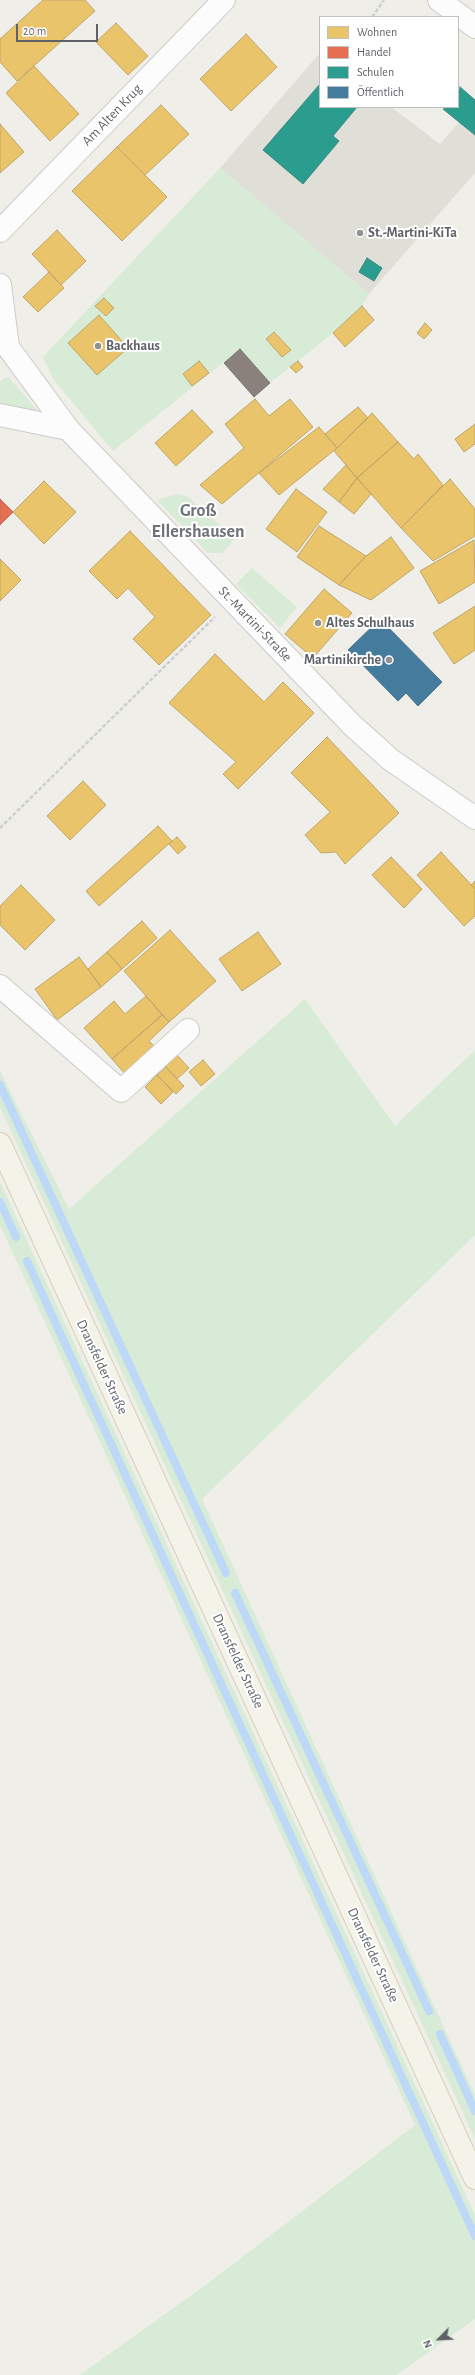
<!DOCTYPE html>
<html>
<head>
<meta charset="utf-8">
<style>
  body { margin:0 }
  #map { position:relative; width:475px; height:2375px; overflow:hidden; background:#efeee9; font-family:"Alegreya Sans",sans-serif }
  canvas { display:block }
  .legend { position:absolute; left:319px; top:16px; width:140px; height:92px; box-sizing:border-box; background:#fff; border:1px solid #bfc0c2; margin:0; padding:5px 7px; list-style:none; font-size:12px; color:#5e6167 }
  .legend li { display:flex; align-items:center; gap:8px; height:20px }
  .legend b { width:20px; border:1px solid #bfc0c2 }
  .north { position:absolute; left:419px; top:2319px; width:40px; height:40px; -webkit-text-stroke:3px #fff; paint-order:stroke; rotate:246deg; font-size:11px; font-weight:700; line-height:16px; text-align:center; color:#5e6167 }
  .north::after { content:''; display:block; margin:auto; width:14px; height:18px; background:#5e6167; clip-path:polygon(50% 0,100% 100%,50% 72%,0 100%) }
  .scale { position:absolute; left:16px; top:24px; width:82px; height:18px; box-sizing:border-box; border:2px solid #5e6167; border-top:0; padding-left:5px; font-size:12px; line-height:14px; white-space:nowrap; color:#5e6167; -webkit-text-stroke:3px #fff; paint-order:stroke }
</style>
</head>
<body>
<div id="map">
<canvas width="475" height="2375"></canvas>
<ul class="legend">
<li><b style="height:11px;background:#e9c46a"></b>Wohnen</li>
<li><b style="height:11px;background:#e76f51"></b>Handel</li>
<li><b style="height:11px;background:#2a9d8f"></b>Schulen</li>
<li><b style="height:11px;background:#457b9d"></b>Öffentlich</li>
</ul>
<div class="north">N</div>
<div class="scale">20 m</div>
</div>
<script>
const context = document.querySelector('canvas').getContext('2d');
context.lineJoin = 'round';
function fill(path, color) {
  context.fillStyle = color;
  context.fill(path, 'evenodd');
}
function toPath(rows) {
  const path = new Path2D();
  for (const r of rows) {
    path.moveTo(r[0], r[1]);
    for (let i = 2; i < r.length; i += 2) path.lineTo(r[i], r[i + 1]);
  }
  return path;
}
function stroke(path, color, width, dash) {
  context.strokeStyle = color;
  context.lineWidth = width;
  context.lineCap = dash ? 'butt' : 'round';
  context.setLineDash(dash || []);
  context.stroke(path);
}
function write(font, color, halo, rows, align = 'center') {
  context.font = font + ' "Alegreya Sans",sans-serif';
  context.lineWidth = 4;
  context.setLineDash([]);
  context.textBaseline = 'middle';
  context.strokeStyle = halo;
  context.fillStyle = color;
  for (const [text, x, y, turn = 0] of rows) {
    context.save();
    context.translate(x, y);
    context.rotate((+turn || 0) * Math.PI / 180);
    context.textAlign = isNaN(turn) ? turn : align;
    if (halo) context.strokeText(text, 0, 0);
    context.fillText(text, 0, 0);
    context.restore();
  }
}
fill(toPath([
  [320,53,320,107,391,107,440,144,459,122,475,135,475,173,369,294,220,168]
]), '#dfded7');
fill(toPath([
  [220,168,369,294,362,306,333,333,270,383,240,349,113,451,54,380,43,357],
  [8,377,39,412,0,404,0,382,4,378],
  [178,494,188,497,235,538,223,553,208,553,157,500],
  [252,568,297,607,280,628,236,584],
  [305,999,395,1126,475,1050,475,1235,202,1499,475,2095,475,2139,0,1107,0,1071,69,1209],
  [0,1182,475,2215,475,2319,396,2375,80,2375,207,2284,415,2125,0,1225]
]), '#d7ebd7');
const homes = toPath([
  [43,0,85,0,95,11,17,81,0,62,0,39,43,0],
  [116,23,148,56,128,75,96,42,116,23],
  [246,34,277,67,231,111,200,79,246,34],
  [34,66,79,114,50,141,6,93,34,66],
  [161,105,189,134,145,175,117,147,161,105],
  [0,124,24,152,0,173,0,124],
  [117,147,167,197,122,241,72,191,117,147],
  [57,230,86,261,61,285,32,254,57,230],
  [49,272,64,288,38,312,23,297,49,272],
  [104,298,114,308,106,316,95,306,104,298],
  [362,306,374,320,345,347,333,333,362,306],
  [99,315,128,348,97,375,68,343,99,315],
  [425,323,432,330,424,339,417,333,425,323],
  [274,332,291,350,282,357,266,339,274,332],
  [199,361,209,373,192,386,183,374,199,361],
  [298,361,303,367,296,373,290,367,298,361],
  [255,399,269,416,290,399,313,427,222,504,200,485,244,448,225,424,255,399],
  [358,407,368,418,337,448,325,434,358,407],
  [192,410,213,432,176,466,155,443,192,410],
  [372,413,398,442,357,478,334,451,372,413],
  [475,424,475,444,464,452,455,439,475,424],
  [319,427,337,448,279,495,259,473,319,427],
  [398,442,414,459,418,454,443,485,401,528,357,478,398,442],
  [346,465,357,478,339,502,323,489,346,465],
  [357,478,371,494,354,514,339,502,357,478],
  [450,479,475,509,475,536,433,561,401,528,450,479],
  [44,481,76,512,44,544,13,512,44,481],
  [296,489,327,512,297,552,266,529,296,489],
  [319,526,366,556,339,585,297,557,319,526],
  [130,531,211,615,159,665,133,639,155,617,128,588,117,599,89,571,130,531],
  [391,537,414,568,371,600,339,585,366,556,391,537],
  [474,540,475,582,439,604,420,571,474,540],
  [0,559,21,580,0,601,0,559],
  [324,589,352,613,313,658,285,634,324,589],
  [475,606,475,650,454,664,433,633,475,606],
  [215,654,264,702,283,682,314,713,238,789,223,774,236,762,169,703,215,654],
  [327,737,399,813,345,864,336,852,321,853,305,835,330,812,291,773,327,737],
  [83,781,106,805,70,840,47,816,83,781],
  [158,826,172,841,99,906,86,891,158,826],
  [177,837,186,847,178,854,169,844,177,837],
  [441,852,475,889,475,916,464,926,417,875,441,852],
  [391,857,422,889,404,908,372,875,391,857],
  [475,881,475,889,471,885,475,881],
  [21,885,55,920,25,950,0,925,0,906,21,885],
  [142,921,157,938,122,969,107,952,142,921],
  [170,930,216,981,169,1022,124,971,170,930],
  [258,932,281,964,242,991,219,959,258,932],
  [107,952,122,969,101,987,88,969,107,952],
  [79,957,101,987,57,1020,35,989,79,957],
  [146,996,162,1015,112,1059,84,1028,114,1001,125,1014,146,996],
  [162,1015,169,1022,149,1041,156,1048,126,1075,112,1059,162,1015],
  [175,1053,189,1068,177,1079,163,1064,175,1053],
  [203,1060,215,1074,201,1086,189,1072,203,1060],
  [166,1067,184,1086,176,1094,157,1075,166,1067],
  [157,1075,173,1092,161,1104,145,1087,157,1075]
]);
fill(homes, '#e9c46a');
stroke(homes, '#bfa669', 1);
const shops = toPath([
  [0,499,13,512,0,525,0,499]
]);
fill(shops, '#e76f51');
stroke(shops, '#be6b58', 1);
const schools = toPath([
  [320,84,320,107,357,107,333,136,339,141,303,184,263,150,320,84],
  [460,87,475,100,475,135,443,109,458,107,460,87],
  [367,258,382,268,374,281,359,272,367,258]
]);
fill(schools, '#2a9d8f');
stroke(schools, '#3a8b83', 1);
const public = toPath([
  [380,619,442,682,418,706,406,693,398,701,348,650,380,619]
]);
fill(public, '#457b9d');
stroke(public, '#4c738d', 1);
const industry = toPath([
  [240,349,270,383,254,397,224,363,240,349]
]);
fill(industry, '#8a817c');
stroke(industry, '#7d7776', 1);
stroke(toPath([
  [0,1085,226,1573],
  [0,1202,16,1237],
  [27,1261,475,2236],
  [235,1593,429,2011],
  [440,2034,475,2111]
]), '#bed8f8', 8);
const minor = toPath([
  [439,0,475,27],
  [0,231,224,0],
  [0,285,8,347,68,429,352,725,391,760,475,818],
  [0,415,68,429],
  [0,986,121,1091,188,1030]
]);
const major = toPath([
  [0,1144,475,2178]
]);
stroke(minor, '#cbcbc9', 24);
stroke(major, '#d7d1b7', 24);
stroke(toPath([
  [372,17,384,0],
  [0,828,215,617]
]), '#cdd0ce', 2.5, [4, 2]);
stroke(minor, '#fdfcfc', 22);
stroke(major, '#f4f3e9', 22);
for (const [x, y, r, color] of [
  [360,233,4,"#919294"],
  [98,346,4,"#919294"],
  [318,623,4,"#919294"],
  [389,660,4,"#919294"]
]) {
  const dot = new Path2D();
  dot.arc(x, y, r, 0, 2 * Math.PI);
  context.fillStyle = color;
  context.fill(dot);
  stroke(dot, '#fff', 1.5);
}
write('14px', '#5e6167', '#fff', [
  ["Am Alten Krug",112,115,-46],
  ["St.-Martini-Straße",255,624,46],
  ["Dransfelder Straße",102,1367,65],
  ["Dransfelder Straße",238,1661,65],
  ["Dransfelder Straße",373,1955,65]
]);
write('bold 14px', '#5e6167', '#fff', [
  ["St.-Martini-KiTa",368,233],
  ["Backhaus",106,346],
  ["Altes Schulhaus",326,623],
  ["Martinikirche",381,660,"right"]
], 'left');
write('bold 18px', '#6f7379', '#fff', [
  ["Groß",198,511],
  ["Ellershausen",198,532]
]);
</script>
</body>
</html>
